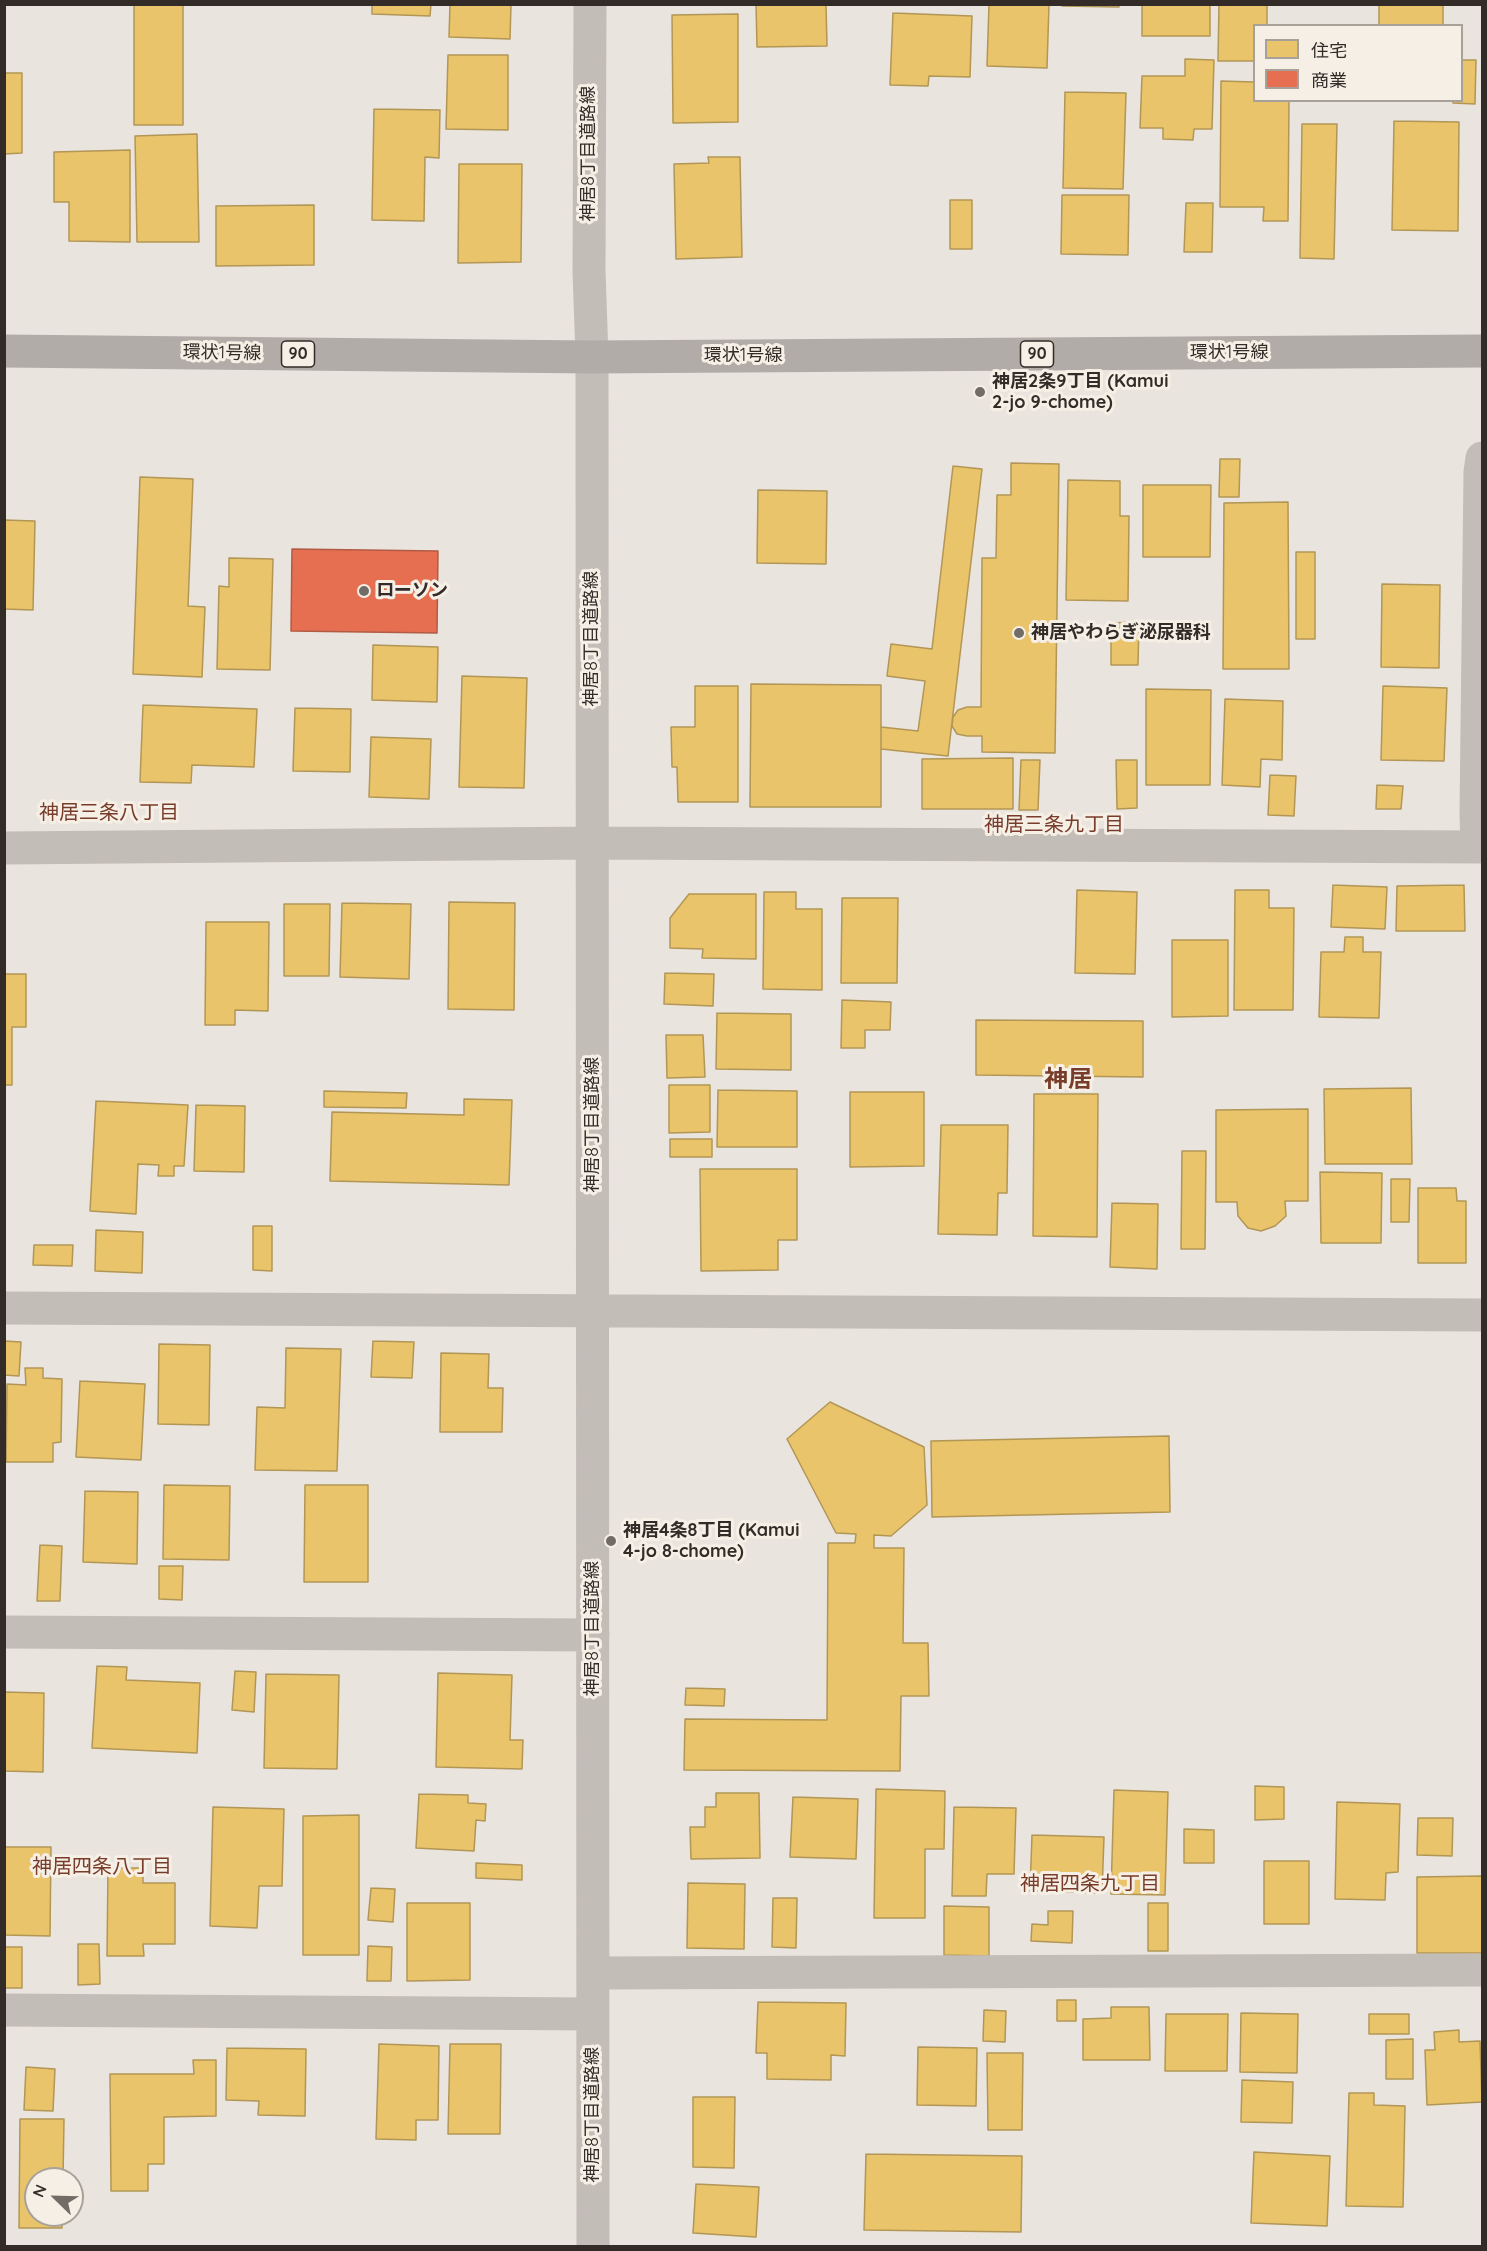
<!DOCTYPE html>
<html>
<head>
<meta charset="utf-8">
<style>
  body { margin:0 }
  #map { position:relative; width:1487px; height:2251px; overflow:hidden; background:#eae4de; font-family:Quicksand,"Noto Sans JP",sans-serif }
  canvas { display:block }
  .frame { position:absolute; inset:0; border:6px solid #322b27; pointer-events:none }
  .legend { position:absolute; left:1253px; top:24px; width:210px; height:78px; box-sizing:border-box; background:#f6efe6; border:2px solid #a8a19a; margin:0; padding:8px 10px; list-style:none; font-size:18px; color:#322b27 }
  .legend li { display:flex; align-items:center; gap:12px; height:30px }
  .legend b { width:30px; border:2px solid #a8a19a }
  .north { position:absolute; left:24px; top:2167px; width:60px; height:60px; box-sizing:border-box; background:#f6efe6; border:2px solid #a8a19a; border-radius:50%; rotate:293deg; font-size:16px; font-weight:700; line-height:24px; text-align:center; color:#322b27 }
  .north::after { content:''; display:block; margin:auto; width:21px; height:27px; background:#726c67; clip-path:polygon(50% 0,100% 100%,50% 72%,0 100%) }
</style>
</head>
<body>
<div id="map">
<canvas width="1487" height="2251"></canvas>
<div class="frame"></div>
<ul class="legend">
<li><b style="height:16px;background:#e9c46a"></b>住宅</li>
<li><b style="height:16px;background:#e76f51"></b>商業</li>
</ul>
<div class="north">N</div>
</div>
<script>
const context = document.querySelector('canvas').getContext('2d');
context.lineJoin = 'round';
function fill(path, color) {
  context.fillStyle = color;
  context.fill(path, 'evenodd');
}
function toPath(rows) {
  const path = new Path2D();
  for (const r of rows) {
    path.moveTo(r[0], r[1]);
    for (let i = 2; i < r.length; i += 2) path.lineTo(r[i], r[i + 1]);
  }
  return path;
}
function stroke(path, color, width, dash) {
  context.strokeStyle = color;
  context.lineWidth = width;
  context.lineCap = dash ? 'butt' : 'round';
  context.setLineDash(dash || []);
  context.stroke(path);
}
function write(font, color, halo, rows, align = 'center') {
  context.font = font + ' Quicksand,"Noto Sans JP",sans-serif';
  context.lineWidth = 6;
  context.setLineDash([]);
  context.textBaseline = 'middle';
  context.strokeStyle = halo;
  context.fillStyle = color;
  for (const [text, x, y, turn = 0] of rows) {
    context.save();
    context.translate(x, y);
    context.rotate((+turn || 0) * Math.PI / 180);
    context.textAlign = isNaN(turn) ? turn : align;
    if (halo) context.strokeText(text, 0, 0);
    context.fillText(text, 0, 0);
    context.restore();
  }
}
const homes = toPath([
  [134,4,183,4,183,125,134,125,134,4],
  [372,4,431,4,430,16,372,14,372,4],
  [450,4,511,4,510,39,449,37,450,4],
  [756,4,826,4,827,46,757,47,756,4],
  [989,4,1049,4,1047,68,987,66,989,4],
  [1062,4,1119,4,1119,7,1062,6,1062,4],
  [1142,4,1210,4,1210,36,1142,36,1142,4],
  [1219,4,1267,4,1267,26,1254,26,1254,61,1218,61,1219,4],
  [1379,4,1443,4,1443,26,1379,26,1379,4],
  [893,13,972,16,970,77,929,76,928,86,890,85,893,13],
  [738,14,738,122,673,123,672,15,738,14],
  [448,55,508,55,508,130,446,129,448,55],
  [1185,59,1214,60,1212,129,1194,129,1193,140,1163,139,1163,128,1140,128,1142,76,1185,76,1185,59],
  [1462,60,1476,60,1475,104,1453,103,1453,100,1462,100,1462,60],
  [4,73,22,73,22,153,4,154,4,73],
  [1221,81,1254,82,1254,100,1289,100,1288,221,1263,221,1264,207,1220,207,1221,81],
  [1065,92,1126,93,1123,189,1063,188,1065,92],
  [374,109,440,110,439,158,425,157,424,221,372,220,374,109],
  [1394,121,1459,122,1458,231,1392,230,1394,121],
  [1302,124,1337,124,1334,259,1300,258,1302,124],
  [197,134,199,242,137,242,135,136,197,134],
  [130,150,130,242,69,241,69,202,54,202,54,152,130,150],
  [708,157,740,157,742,257,676,259,674,164,709,163,708,157],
  [459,164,522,164,521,262,458,263,459,164],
  [1062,195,1129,195,1128,255,1061,254,1062,195],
  [950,200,972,200,972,249,950,249,950,200],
  [1186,203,1213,203,1212,252,1184,252,1186,203],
  [314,205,314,265,216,266,216,206,314,205],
  [1220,459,1240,459,1239,497,1219,497,1220,459],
  [1011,463,1059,464,1055,753,982,752,982,736,967,736,957,734,952,726,953,717,958,710,967,707,981,707,982,558,996,558,997,495,1011,495,1011,463],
  [953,466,982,469,948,756,881,749,881,727,918,731,925,681,887,676,891,644,932,649,953,466],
  [140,477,193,479,188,606,205,607,202,677,133,674,140,477],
  [1068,480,1120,481,1120,516,1129,516,1128,601,1066,600,1068,480],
  [1143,485,1211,485,1210,557,1143,557,1143,485],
  [758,490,827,491,826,564,757,563,758,490],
  [1288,502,1289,669,1223,669,1224,503,1288,502],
  [4,520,35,521,33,610,4,609,4,520],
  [1296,552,1315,552,1315,639,1296,639,1296,552],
  [229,558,273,559,270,670,217,669,219,586,229,587,229,558],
  [1382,584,1440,585,1439,668,1381,667,1382,584],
  [1139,622,1138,665,1111,665,1111,623,1139,622],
  [373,645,438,647,437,702,372,700,373,645],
  [462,676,527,678,524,788,459,787,462,676],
  [751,684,881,685,881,807,750,807,751,684],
  [695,686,738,686,738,802,678,802,677,767,672,767,671,727,695,727,695,686],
  [1383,686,1447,688,1444,761,1381,760,1383,686],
  [1146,689,1211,690,1210,785,1146,785,1146,689],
  [1225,699,1283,701,1282,760,1261,759,1260,787,1222,785,1225,699],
  [143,705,257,709,254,767,192,765,191,783,140,782,143,705],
  [295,708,351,709,350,772,293,771,295,708],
  [371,737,431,739,429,799,369,797,371,737],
  [1013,758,1013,809,922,809,922,759,1013,758],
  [1021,760,1040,760,1038,810,1019,810,1021,760],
  [1116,760,1137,760,1137,808,1117,809,1116,760],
  [1270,775,1296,776,1294,816,1268,815,1270,775],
  [1377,785,1403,786,1401,809,1376,809,1377,785],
  [1333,885,1387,887,1385,929,1331,927,1333,885],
  [1464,885,1465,931,1396,931,1397,886,1464,885],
  [1077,890,1137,892,1135,974,1075,973,1077,890],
  [1235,890,1269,890,1269,908,1294,908,1293,1010,1234,1010,1235,890],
  [764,892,796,892,796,909,822,909,822,990,763,989,764,892],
  [689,894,756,894,756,959,702,958,703,949,670,948,670,918,689,894],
  [842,898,898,898,897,983,841,983,842,898],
  [449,902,515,903,514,1010,448,1009,449,902],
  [342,903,411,904,409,979,340,977,342,903],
  [284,904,330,904,329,976,284,976,284,904],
  [206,922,269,922,268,1011,235,1010,235,1025,205,1025,206,922],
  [1345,937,1363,937,1363,952,1381,952,1379,1018,1319,1017,1321,952,1344,952,1345,937],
  [1172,940,1228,940,1228,1016,1172,1017,1172,940],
  [665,973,714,974,713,1006,664,1004,665,973],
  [4,974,26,974,26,1027,12,1027,12,1085,4,1085,4,974],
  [842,1000,891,1002,890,1030,865,1030,865,1048,841,1048,842,1000],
  [717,1013,791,1014,791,1070,716,1069,717,1013],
  [976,1020,1143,1021,1143,1077,976,1075,976,1020],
  [666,1035,703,1035,705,1077,667,1078,666,1035],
  [669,1085,710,1085,710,1132,669,1133,669,1085],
  [1411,1088,1412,1164,1325,1164,1324,1089,1411,1088],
  [718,1090,797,1091,797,1147,717,1147,718,1090],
  [324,1091,407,1093,406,1108,324,1107,324,1091],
  [850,1092,924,1092,924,1166,850,1167,850,1092],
  [1034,1094,1098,1094,1097,1237,1033,1236,1034,1094],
  [464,1099,512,1100,509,1185,330,1181,332,1112,464,1115,464,1099],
  [96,1101,188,1105,184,1166,174,1166,174,1176,158,1176,159,1165,138,1164,136,1214,90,1211,96,1101],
  [196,1105,245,1106,244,1172,194,1171,196,1105],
  [1308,1109,1308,1201,1285,1201,1286,1216,1275,1226,1261,1231,1248,1228,1238,1216,1237,1202,1216,1202,1216,1110,1308,1109],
  [941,1125,1008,1125,1007,1193,998,1193,997,1235,938,1234,941,1125],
  [670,1139,712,1139,712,1157,670,1157,670,1139],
  [1182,1151,1206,1151,1205,1249,1181,1249,1182,1151],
  [700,1169,797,1169,797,1240,778,1240,778,1270,701,1271,700,1169],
  [1320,1172,1382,1173,1381,1243,1321,1243,1320,1172],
  [1391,1179,1410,1179,1409,1222,1391,1222,1391,1179],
  [1418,1188,1456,1188,1457,1201,1466,1201,1466,1263,1418,1263,1418,1188],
  [1112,1203,1158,1204,1157,1269,1110,1267,1112,1203],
  [253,1226,272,1226,272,1271,253,1270,253,1226],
  [96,1230,143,1232,142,1273,95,1271,96,1230],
  [34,1245,73,1245,72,1266,33,1265,34,1245],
  [4,1341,21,1342,19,1376,4,1375,4,1341],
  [373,1341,414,1342,412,1378,371,1377,373,1341],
  [159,1344,210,1345,209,1425,158,1424,159,1344],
  [286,1348,341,1349,337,1471,255,1470,257,1407,285,1408,286,1348],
  [441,1353,489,1354,488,1388,503,1388,502,1432,440,1432,441,1353],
  [25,1368,43,1368,43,1378,62,1379,61,1442,53,1443,53,1462,6,1462,7,1384,26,1385,25,1368],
  [80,1381,145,1384,141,1460,76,1457,80,1381],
  [830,1402,924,1447,927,1505,891,1536,874,1535,874,1548,904,1548,903,1643,928,1643,929,1696,901,1696,900,1771,684,1770,685,1719,827,1720,828,1543,855,1543,856,1534,836,1533,787,1439,830,1402],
  [1169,1436,1170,1512,932,1517,931,1441,1169,1436],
  [164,1485,230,1486,229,1560,163,1559,164,1485],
  [305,1485,368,1485,368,1582,304,1582,305,1485],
  [85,1491,138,1492,137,1564,83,1562,85,1491],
  [40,1545,62,1546,60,1601,37,1601,40,1545],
  [159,1566,183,1566,182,1600,159,1599,159,1566],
  [97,1666,127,1667,126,1680,200,1683,197,1753,92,1748,97,1666],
  [235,1671,256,1672,254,1712,232,1710,235,1671],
  [438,1673,512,1675,510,1740,523,1740,522,1769,436,1767,438,1673],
  [266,1674,339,1675,337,1769,264,1768,266,1674],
  [686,1688,725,1689,724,1706,685,1705,686,1688],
  [4,1692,44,1693,43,1772,4,1771,4,1692],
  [1255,1786,1284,1787,1284,1819,1255,1820,1255,1786],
  [876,1789,945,1791,944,1849,925,1849,925,1918,874,1918,876,1789],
  [1114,1790,1168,1792,1165,1895,1111,1894,1114,1790],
  [716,1793,759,1793,760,1858,691,1859,690,1827,705,1827,705,1807,716,1807,716,1793],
  [419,1794,468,1795,468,1803,486,1804,485,1821,476,1820,474,1851,416,1848,419,1794],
  [793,1797,858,1799,856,1859,790,1857,793,1797],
  [1337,1802,1400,1804,1398,1872,1386,1873,1385,1900,1335,1899,1337,1802],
  [213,1807,284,1809,282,1886,259,1886,257,1928,210,1926,213,1807],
  [954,1807,1016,1808,1014,1874,987,1874,986,1896,952,1896,954,1807],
  [359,1815,359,1955,303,1955,303,1816,359,1815],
  [1418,1818,1453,1818,1452,1856,1417,1855,1418,1818],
  [1184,1829,1214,1830,1214,1863,1184,1863,1184,1829],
  [1032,1835,1104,1837,1102,1893,1030,1891,1032,1835],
  [4,1847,51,1847,50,1936,4,1935,4,1847],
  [1264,1861,1309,1861,1309,1924,1264,1924,1264,1861],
  [476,1863,522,1865,522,1880,476,1878,476,1863],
  [108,1868,143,1868,143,1883,175,1883,175,1944,143,1944,144,1956,107,1956,108,1868],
  [1482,1876,1482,1953,1417,1953,1417,1877,1482,1876],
  [688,1883,745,1884,744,1949,687,1948,688,1883],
  [371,1888,395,1889,393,1922,368,1920,371,1888],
  [773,1898,797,1898,796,1948,772,1947,773,1898],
  [407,1903,470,1903,470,1980,407,1981,407,1903],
  [1148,1903,1168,1903,1168,1951,1148,1951,1148,1903],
  [944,1906,989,1907,989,1956,944,1955,944,1906],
  [1048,1911,1073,1911,1072,1943,1031,1941,1032,1924,1048,1925,1048,1911],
  [78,1944,99,1944,100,1984,78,1985,78,1944],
  [368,1946,392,1947,391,1981,367,1981,368,1946],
  [4,1947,22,1947,22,1988,4,1988,4,1947],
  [1057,2000,1076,2000,1076,2021,1057,2021,1057,2000],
  [758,2002,846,2003,845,2056,831,2055,831,2080,767,2079,767,2053,756,2053,758,2002],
  [1111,2007,1149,2007,1150,2060,1083,2060,1083,2019,1111,2018,1111,2007],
  [984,2010,1006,2011,1005,2042,983,2041,984,2010],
  [1241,2013,1298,2014,1297,2073,1240,2072,1241,2013],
  [1166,2014,1228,2014,1227,2071,1165,2071,1166,2014],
  [1369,2014,1409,2014,1409,2034,1369,2034,1369,2014],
  [1459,2030,1459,2042,1480,2041,1482,2102,1427,2105,1425,2050,1435,2050,1434,2032,1459,2030],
  [1413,2039,1413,2079,1386,2079,1386,2040,1413,2039],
  [379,2044,439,2046,438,2120,416,2120,416,2140,376,2139,379,2044],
  [450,2044,501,2044,500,2134,448,2134,450,2044],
  [918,2047,977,2048,976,2106,917,2105,918,2047],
  [227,2048,306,2049,305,2116,258,2115,259,2101,226,2100,227,2048],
  [987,2053,1023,2053,1022,2130,988,2130,987,2053],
  [193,2060,216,2060,216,2116,164,2117,164,2164,148,2164,148,2191,111,2191,110,2074,194,2074,193,2060],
  [26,2067,55,2069,53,2111,24,2110,26,2067],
  [1242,2080,1293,2082,1292,2123,1241,2122,1242,2080],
  [1349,2093,1374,2093,1374,2105,1405,2106,1403,2207,1346,2206,1349,2093],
  [693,2097,735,2097,734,2168,693,2167,693,2097],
  [20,2119,64,2119,63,2179,36,2179,36,2215,62,2215,62,2228,19,2228,20,2119],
  [1254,2152,1330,2156,1327,2226,1251,2223,1254,2152],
  [866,2154,1022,2156,1021,2232,864,2230,866,2154],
  [696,2184,759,2187,756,2237,693,2233,696,2184]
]);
fill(homes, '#e9c46a');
stroke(homes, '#b29656', 1.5);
const shops = toPath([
  [292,549,438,551,437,633,291,631,292,549]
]);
fill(shops, '#e76f51');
stroke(shops, '#b15b44', 1.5);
stroke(toPath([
  [590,4,589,271,592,357,593,2246],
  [1477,847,1476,814,1480,472,1482,458],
  [4,848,593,843,1482,847],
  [4,1308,1482,1315],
  [4,1632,593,1635],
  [594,1973,1482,1970],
  [4,2010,593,2014]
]), '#c3bdb8', 33);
stroke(toPath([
  [4,351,592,357,1482,351]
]), '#b1aca7', 33);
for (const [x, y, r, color] of [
  [980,392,6,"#726c67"],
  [364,591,6,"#726c67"],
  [1019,633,6,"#726c67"],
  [611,1541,6,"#726c67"]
]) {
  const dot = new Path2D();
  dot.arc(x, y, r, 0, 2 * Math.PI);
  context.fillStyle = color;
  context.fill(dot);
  stroke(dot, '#f6efe6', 2);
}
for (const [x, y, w] of [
  [298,354,33],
  [1037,354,33]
]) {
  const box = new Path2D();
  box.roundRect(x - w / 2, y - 13, w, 26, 4.5);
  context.fillStyle = '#f6efe6';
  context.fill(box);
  stroke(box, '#322b27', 1.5);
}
write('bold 16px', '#322b27', null, [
  ["90",298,354],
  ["90",1037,354]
]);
write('18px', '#322b27', '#f6efe6', [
  ["神居8丁目道路線",589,154,-90],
  ["環状1号線",222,353,1],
  ["環状1号線",1229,353],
  ["環状1号線",743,356],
  ["神居8丁目道路線",592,639,-90],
  ["神居8丁目道路線",593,1125,-90],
  ["神居8丁目道路線",593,1629,-90],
  ["神居8丁目道路線",593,2115,-90]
]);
write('bold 18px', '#322b27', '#f6efe6', [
  ["神居2条9丁目 (Kamui",992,382],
  ["2-jo 9-chome)",992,403],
  ["ローソン",376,591],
  ["神居やわらぎ泌尿器科",1031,633],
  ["神居4条8丁目 (Kamui",623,1531],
  ["4-jo 8-chome)",623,1552]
], 'left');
write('20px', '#783c2a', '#f6efe6', [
  ["神居三条八丁目",109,813],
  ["神居三条九丁目",1054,825],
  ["神居四条八丁目",102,1867],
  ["神居四条九丁目",1090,1884]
]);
write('bold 24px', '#783c2a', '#f6efe6', [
  ["神居",1068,1080]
]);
</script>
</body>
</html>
